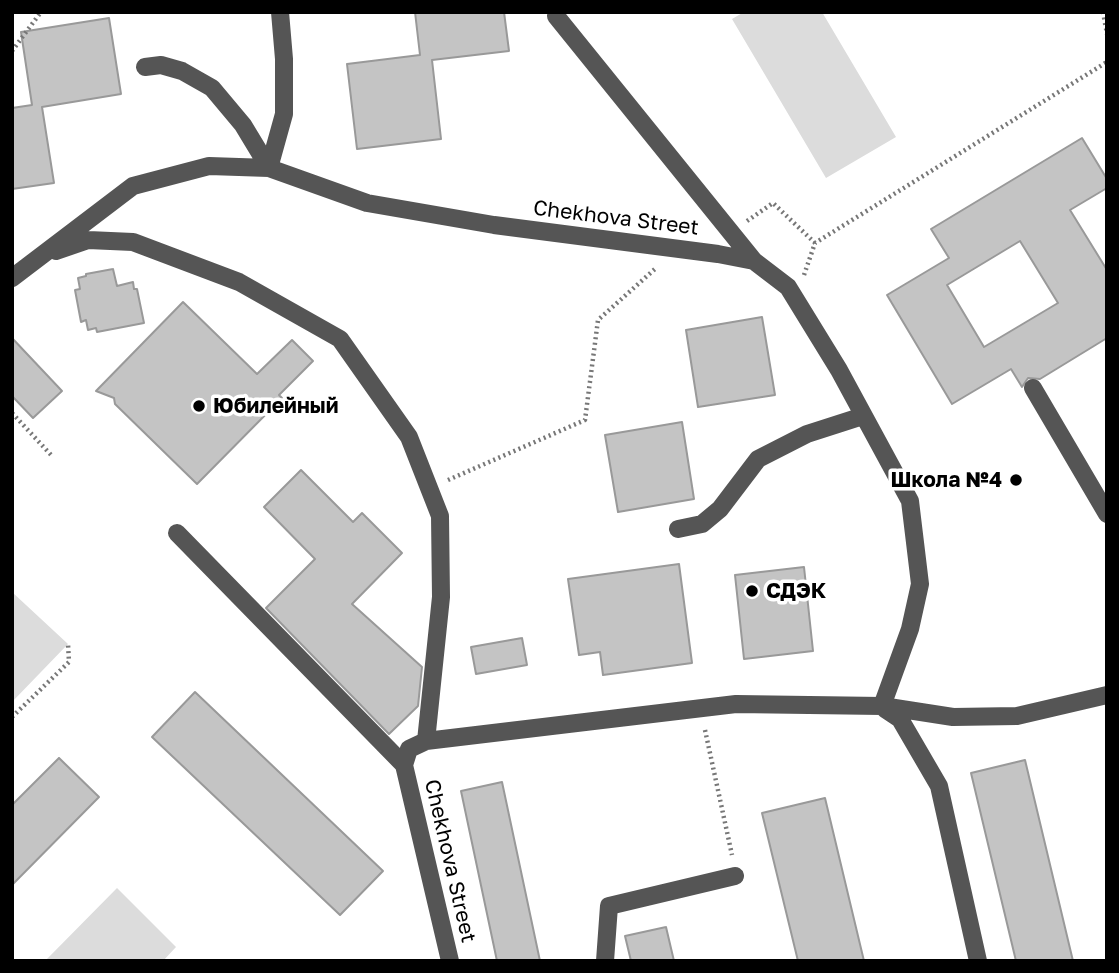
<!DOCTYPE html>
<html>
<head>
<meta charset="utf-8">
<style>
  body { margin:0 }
  #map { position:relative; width:1119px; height:973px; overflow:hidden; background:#fff; font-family:"Golos Text",sans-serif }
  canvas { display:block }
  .frame { position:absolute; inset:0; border:14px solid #000; pointer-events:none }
</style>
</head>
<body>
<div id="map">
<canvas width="1119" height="973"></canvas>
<div class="frame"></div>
</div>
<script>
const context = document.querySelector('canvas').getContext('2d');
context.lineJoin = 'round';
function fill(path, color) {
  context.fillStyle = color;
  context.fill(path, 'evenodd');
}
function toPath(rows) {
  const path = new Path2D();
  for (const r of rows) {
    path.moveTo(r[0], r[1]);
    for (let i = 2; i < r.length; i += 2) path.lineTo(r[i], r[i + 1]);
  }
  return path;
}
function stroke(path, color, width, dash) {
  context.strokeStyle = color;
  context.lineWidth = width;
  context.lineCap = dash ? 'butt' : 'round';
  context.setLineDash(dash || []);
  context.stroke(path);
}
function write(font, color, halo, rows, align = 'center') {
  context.font = font + ' "Golos Text",sans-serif';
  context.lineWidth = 7;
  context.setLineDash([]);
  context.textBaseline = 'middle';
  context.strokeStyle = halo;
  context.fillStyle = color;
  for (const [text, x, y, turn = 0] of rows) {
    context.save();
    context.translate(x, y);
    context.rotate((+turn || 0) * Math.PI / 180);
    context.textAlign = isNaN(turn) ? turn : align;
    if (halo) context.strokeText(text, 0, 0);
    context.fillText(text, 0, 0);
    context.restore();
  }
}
fill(toPath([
  [744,12,822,12,896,137,826,178,732,19],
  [12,592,68,644,12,702],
  [117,888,176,947,163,961,45,961]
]), '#dcdcdc');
const building = toPath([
  [415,12,504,12,509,51,432,60,441,139,357,149,347,64,420,55,415,12],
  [109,18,121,94,42,107,54,183,12,189,12,108,32,105,21,32,109,18],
  [1082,138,1107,179,1107,188,1070,210,1107,270,1107,338,1040,379,1028,378,1022,387,1011,369,952,404,887,295,949,258,931,229,1082,138],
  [1020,241,1058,303,984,347,947,285,1020,241],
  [113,269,117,286,133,282,134,289,137,289,144,323,97,332,96,328,88,330,86,320,81,322,75,290,80,289,78,278,86,276,86,274,113,269],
  [183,302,257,374,292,340,313,361,279,395,282,398,197,484,115,404,114,398,96,391,183,302],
  [762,317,775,395,698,407,686,330,762,317],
  [12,338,62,391,33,418,12,396,12,338],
  [682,422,694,499,618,512,605,435,682,422],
  [301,470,353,522,362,513,402,553,352,604,422,667,418,706,389,734,266,608,315,559,264,507,301,470],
  [679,564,692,663,603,675,600,652,579,655,568,579,679,564],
  [804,567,813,651,744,659,735,575,804,567],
  [522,638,527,665,476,674,471,647,522,638],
  [195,692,383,871,340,915,152,737,195,692],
  [59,758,99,797,12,885,12,805,59,758],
  [1025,760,1073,961,1016,961,971,773,1025,760],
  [502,782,540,961,497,961,461,791,502,782],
  [825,798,864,961,798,961,762,813,825,798],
  [666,927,674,961,631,961,625,936,666,927]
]);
fill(building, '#c4c4c4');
stroke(building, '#999', 2);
stroke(toPath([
  [1103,12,1107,34],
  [12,51,41,12],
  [747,221,773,203,815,243],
  [804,275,815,243,1107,62],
  [12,413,53,457],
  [448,480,585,420,598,320,656,268],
  [12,717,69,662,68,644],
  [705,730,732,855]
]), '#777', 4.5, [2, 3.5]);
stroke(toPath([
  [556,16,754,261],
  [145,67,161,65,182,71,212,88,243,125,269,168,284,114,284,59,280,12],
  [56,251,88,240,133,242,239,282,340,339,409,437,440,516,441,597,426,741],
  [12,278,133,186,209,166,269,168,367,203,494,225,718,254,754,261,788,287,839,370,910,501,920,584,910,629,882,706],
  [1033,388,1107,514],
  [678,529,702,524,720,509,758,459,807,434,863,416],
  [177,533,404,765],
  [885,709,900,719,939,786,978,961],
  [450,961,404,765,409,749,426,741,736,704,882,706,953,717,1017,716,1107,695],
  [605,961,609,906,735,876]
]), '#555', 18);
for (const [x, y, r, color] of [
  [199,406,7,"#000"],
  [1016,480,7,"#000"],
  [752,591,7,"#000"]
]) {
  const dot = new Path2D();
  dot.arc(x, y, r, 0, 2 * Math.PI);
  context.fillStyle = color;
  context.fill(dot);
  stroke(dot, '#fff', 2.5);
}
write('21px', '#000', '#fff', [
  ["Chekhova Street",616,218,7],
  ["Chekhova Street",450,861,77]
]);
write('bold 21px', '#000', '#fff', [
  ["Юбилейный",213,406],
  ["Школа №4",1002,480,"right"],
  ["СДЭК",766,591]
], 'left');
</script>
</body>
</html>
